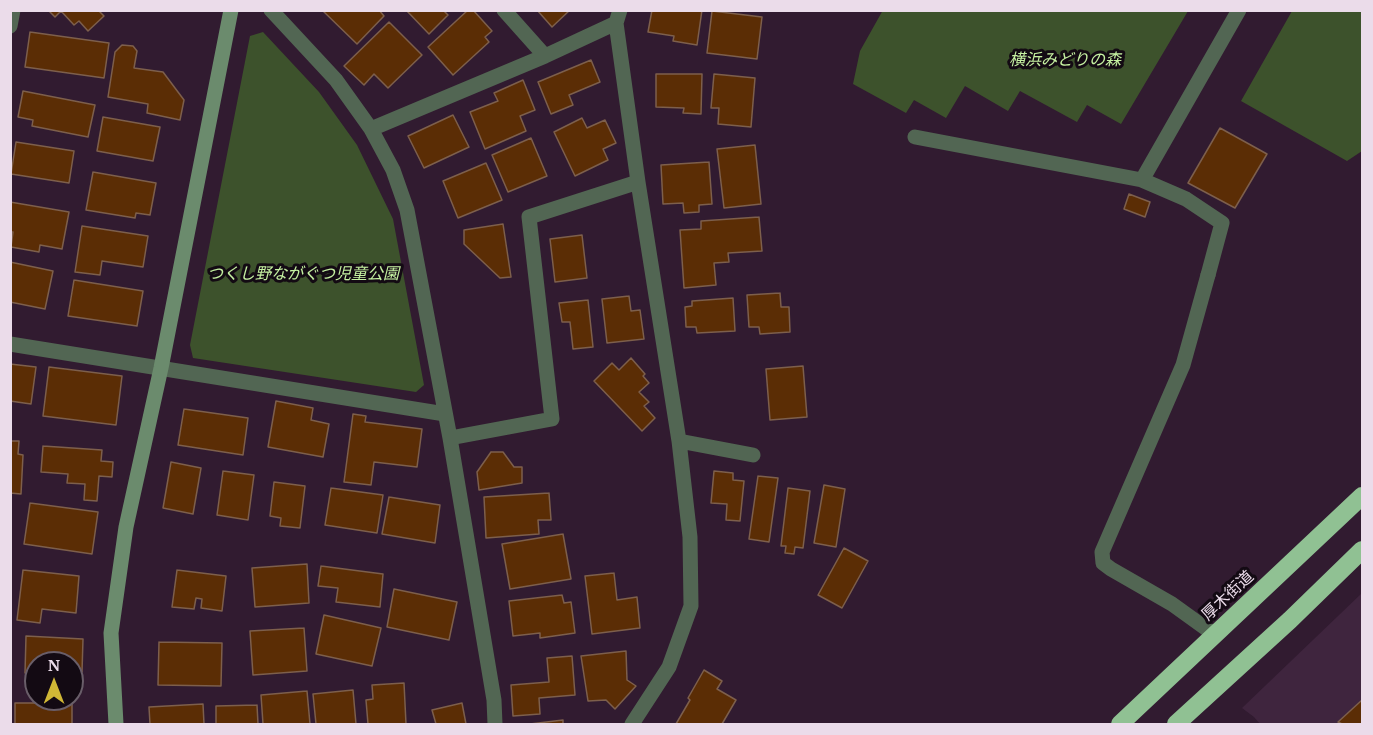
<!DOCTYPE html>
<html>
<head>
<meta charset="utf-8">
<style>
  body { margin:0 }
  #map { position:relative; width:1373px; height:735px; overflow:hidden; background:#311b30; font-family:"PT Serif",serif }
  canvas { display:block }
  .frame { position:absolute; inset:0; border:12px solid #ebdcea; pointer-events:none }
  .north { position:absolute; left:24px; top:651px; width:60px; height:60px; box-sizing:border-box; background:#130a13; border:2px solid #695e69; border-radius:50%; rotate:0deg; font-size:16px; font-weight:700; line-height:24px; text-align:center; color:#ebdcea }
  .north::after { content:''; display:block; margin:auto; width:21px; height:27px; background:#d0b736; clip-path:polygon(50% 0,100% 100%,50% 72%,0 100%) }
</style>
</head>
<body>
<div id="map">
<canvas width="1373" height="735"></canvas>
<div class="frame"></div>
<div class="north">N</div>
</div>
<script>
const context = document.querySelector('canvas').getContext('2d');
context.lineJoin = 'round';
function fill(path, color) {
  context.fillStyle = color;
  context.fill(path, 'evenodd');
}
function toPath(rows) {
  const path = new Path2D();
  for (const r of rows) {
    path.moveTo(r[0], r[1]);
    for (let i = 2; i < r.length; i += 2) path.lineTo(r[i], r[i + 1]);
  }
  return path;
}
function stroke(path, color, width, dash) {
  context.strokeStyle = color;
  context.lineWidth = width;
  context.lineCap = dash ? 'butt' : 'round';
  context.setLineDash(dash || []);
  context.stroke(path);
}
function write(font, color, halo, rows, align = 'center') {
  context.font = font + ' "PT Serif","Noto Sans JP",serif';
  context.lineWidth = 6;
  context.setLineDash([]);
  context.textBaseline = 'middle';
  context.strokeStyle = halo;
  context.fillStyle = color;
  for (const [text, x, y, turn = 0] of rows) {
    context.save();
    context.translate(x, y);
    context.rotate((+turn || 0) * Math.PI / 180);
    context.textAlign = isNaN(turn) ? turn : align;
    if (halo) context.strokeText(text, 0, 0);
    context.fillText(text, 0, 0);
    context.restore();
  }
}
fill(toPath([
  [1362,593,1362,724,1260,724,1254,717,1242,708]
]), '#3f253e');
fill(toPath([
  [883,10,1188,10,1188,11,1121,124,1087,105,1077,122,1020,91,1008,111,965,86,946,118,914,100,906,113,853,84,860,51],
  [1292,11,1362,11,1362,151,1347,161,1241,101],
  [263,32,319,92,357,145,393,219,424,385,416,392,193,358,190,345,250,36]
]), '#3d522c');
const building = toPath([
  [48,10,98,10,104,16,88,31,79,21,74,25,61,11,55,17,48,10],
  [322,10,379,10,384,16,357,44,322,10],
  [406,10,443,10,448,15,429,34,406,10],
  [468,10,473,10,492,31,485,37,489,42,453,75,428,47,468,10],
  [537,10,570,10,552,27,537,10],
  [652,10,702,10,697,45,673,41,674,36,648,32,652,10],
  [712,11,762,17,757,59,707,53,712,11],
  [389,22,422,55,388,88,374,74,364,85,344,66,389,22],
  [30,32,109,43,104,78,25,67,30,32],
  [122,45,133,46,137,51,134,68,163,72,184,100,180,120,147,113,148,104,108,97,115,52,122,45],
  [591,60,600,82,569,95,573,105,551,114,538,82,591,60],
  [656,74,702,74,701,114,683,113,684,108,656,107,656,74],
  [714,74,755,78,751,127,718,124,719,108,711,108,714,74],
  [523,80,535,110,520,116,526,131,485,149,470,112,498,101,494,93,523,80],
  [23,91,95,105,88,137,32,126,33,120,18,117,23,91],
  [453,115,469,147,424,168,408,136,453,115],
  [103,117,160,127,153,161,97,151,103,117],
  [582,118,587,128,605,120,616,143,603,149,608,160,575,176,554,132,582,118],
  [1220,128,1267,154,1235,208,1188,183,1220,128],
  [531,138,547,176,508,192,492,155,531,138],
  [16,142,74,151,69,183,11,174,16,142],
  [755,145,761,204,724,208,717,149,755,145],
  [709,162,712,204,699,205,699,212,684,213,683,203,663,204,661,165,709,162],
  [486,163,502,200,458,218,443,181,486,163],
  [93,172,156,183,150,215,136,213,135,218,86,210,93,172],
  [1129,194,1150,202,1145,217,1124,209,1129,194],
  [10,202,69,212,62,249,40,245,39,252,11,247,13,232,10,232,10,202],
  [759,217,762,251,728,253,729,262,714,263,716,285,684,288,680,230,701,229,701,221,759,217],
  [503,224,511,277,500,278,464,244,464,230,503,224],
  [82,226,148,236,143,267,102,261,100,275,75,272,82,226],
  [582,235,587,278,555,282,550,239,582,235],
  [10,262,53,271,45,309,10,302,10,262],
  [74,280,143,291,137,326,68,316,74,280],
  [780,293,781,307,789,307,790,332,760,334,759,327,749,327,747,295,780,293],
  [629,296,631,311,640,310,644,339,607,343,602,299,629,296],
  [733,298,735,331,697,333,696,327,686,327,685,307,692,306,692,301,733,298],
  [588,300,593,347,573,349,570,322,562,322,559,303,588,300],
  [631,358,645,374,643,376,649,383,639,392,649,402,644,406,655,418,642,431,594,381,612,363,619,370,631,358],
  [10,364,36,367,31,404,10,401,10,364],
  [803,366,807,417,770,420,766,369,803,366],
  [49,367,122,376,116,425,43,416,49,367],
  [276,401,313,408,311,420,329,424,323,457,268,447,276,401],
  [184,409,248,418,243,455,178,445,184,409],
  [353,414,366,416,365,422,422,429,417,467,374,462,371,485,344,482,353,414],
  [10,441,19,441,18,454,23,455,21,494,10,493,10,441],
  [43,446,102,450,101,461,113,462,112,477,99,476,97,501,84,500,85,484,67,483,68,474,41,472,43,446],
  [491,452,503,452,514,467,522,467,522,483,479,490,477,472,491,452],
  [171,462,201,468,193,514,163,508,171,462],
  [223,471,254,475,248,520,217,515,223,471],
  [714,471,733,473,733,480,744,481,740,521,726,520,727,504,711,503,714,471],
  [758,476,778,478,769,542,749,539,758,476],
  [274,482,305,486,300,528,280,526,281,518,270,516,274,482],
  [824,485,845,489,836,547,814,543,824,485],
  [331,488,383,495,377,533,325,525,331,488],
  [788,488,810,491,803,548,795,547,794,554,785,553,786,546,781,546,788,488],
  [549,493,551,520,538,520,539,534,486,538,484,497,549,493],
  [389,497,440,505,435,543,382,534,389,497],
  [30,503,98,512,92,554,24,544,30,503],
  [563,534,571,579,510,589,502,544,563,534],
  [844,548,868,561,842,608,818,595,844,548],
  [307,564,309,603,255,607,252,568,307,564],
  [321,566,383,574,380,607,336,602,338,588,318,586,321,566],
  [23,570,79,576,76,613,42,609,40,623,17,620,23,570],
  [177,570,226,576,222,611,201,608,202,599,196,598,194,609,172,607,177,570],
  [614,573,617,600,637,597,640,628,592,634,585,576,614,573],
  [394,589,457,602,449,640,387,627,394,589],
  [562,595,564,603,571,602,575,633,540,638,540,633,513,636,509,601,562,595],
  [324,615,381,628,372,666,316,654,324,615],
  [304,628,307,671,253,675,250,631,304,628],
  [26,636,83,639,82,672,72,672,72,663,36,663,36,673,25,673,26,636],
  [159,642,222,643,221,686,158,685,159,642],
  [626,651,627,680,636,686,615,709,606,700,588,701,581,656,626,651],
  [572,656,575,695,539,698,540,714,513,716,511,685,549,682,547,658,572,656],
  [704,670,722,681,717,689,736,700,722,724,676,724,690,700,688,698,704,670],
  [404,683,406,724,368,724,366,700,373,699,372,685,404,683],
  [353,690,356,724,316,724,313,694,353,690],
  [307,691,310,724,263,724,261,695,307,691],
  [1362,700,1362,724,1342,724,1338,722,1362,700],
  [15,703,72,703,72,724,15,724,15,703],
  [462,703,466,724,436,724,432,710,462,703],
  [203,704,204,724,150,724,149,707,203,704],
  [257,705,258,724,216,724,216,706,257,705],
  [563,720,563,724,530,724,563,720]
]);
fill(building, '#5b2d05');
stroke(building, '#7d5f4c', 1.5);
stroke(toPath([
  [915,137,1142,180,1186,199,1222,223,1208,275],
  [1142,180,1239,10]
]), '#526653', 15);
stroke(toPath([
  [271,10,336,80,371,129,393,170,407,210,450,438,494,700,495,724],
  [504,10,545,56],
  [620,10,616,23,638,182,679,441,690,537,691,606,669,667,632,724],
  [10,26,13,10],
  [371,129,545,56,616,23],
  [1208,275,1183,365,1102,552,1103,563,1111,569,1172,604,1215,635],
  [10,344,445,414],
  [450,438,552,419,529,217,638,182],
  [679,441,753,455]
]), '#526653', 15);
stroke(toPath([
  [116,724,111,633,126,527,161,368,231,10]
]), '#6b8b6d', 15);
stroke(toPath([
  [1120,724,1362,496],
  [1176,724,1290,620,1362,550]
]), '#90c193', 18);
write('italic 16px', '#c5f1a1', '#130a13', [
  ["横浜みどりの森",1065,60],
  ["つくし野ながぐつ児童公園",303,274]
]);
write('16px', '#ebdcea', '#130a13', [
  ["厚木街道",1228,596,-43]
]);
</script>
</body>
</html>
